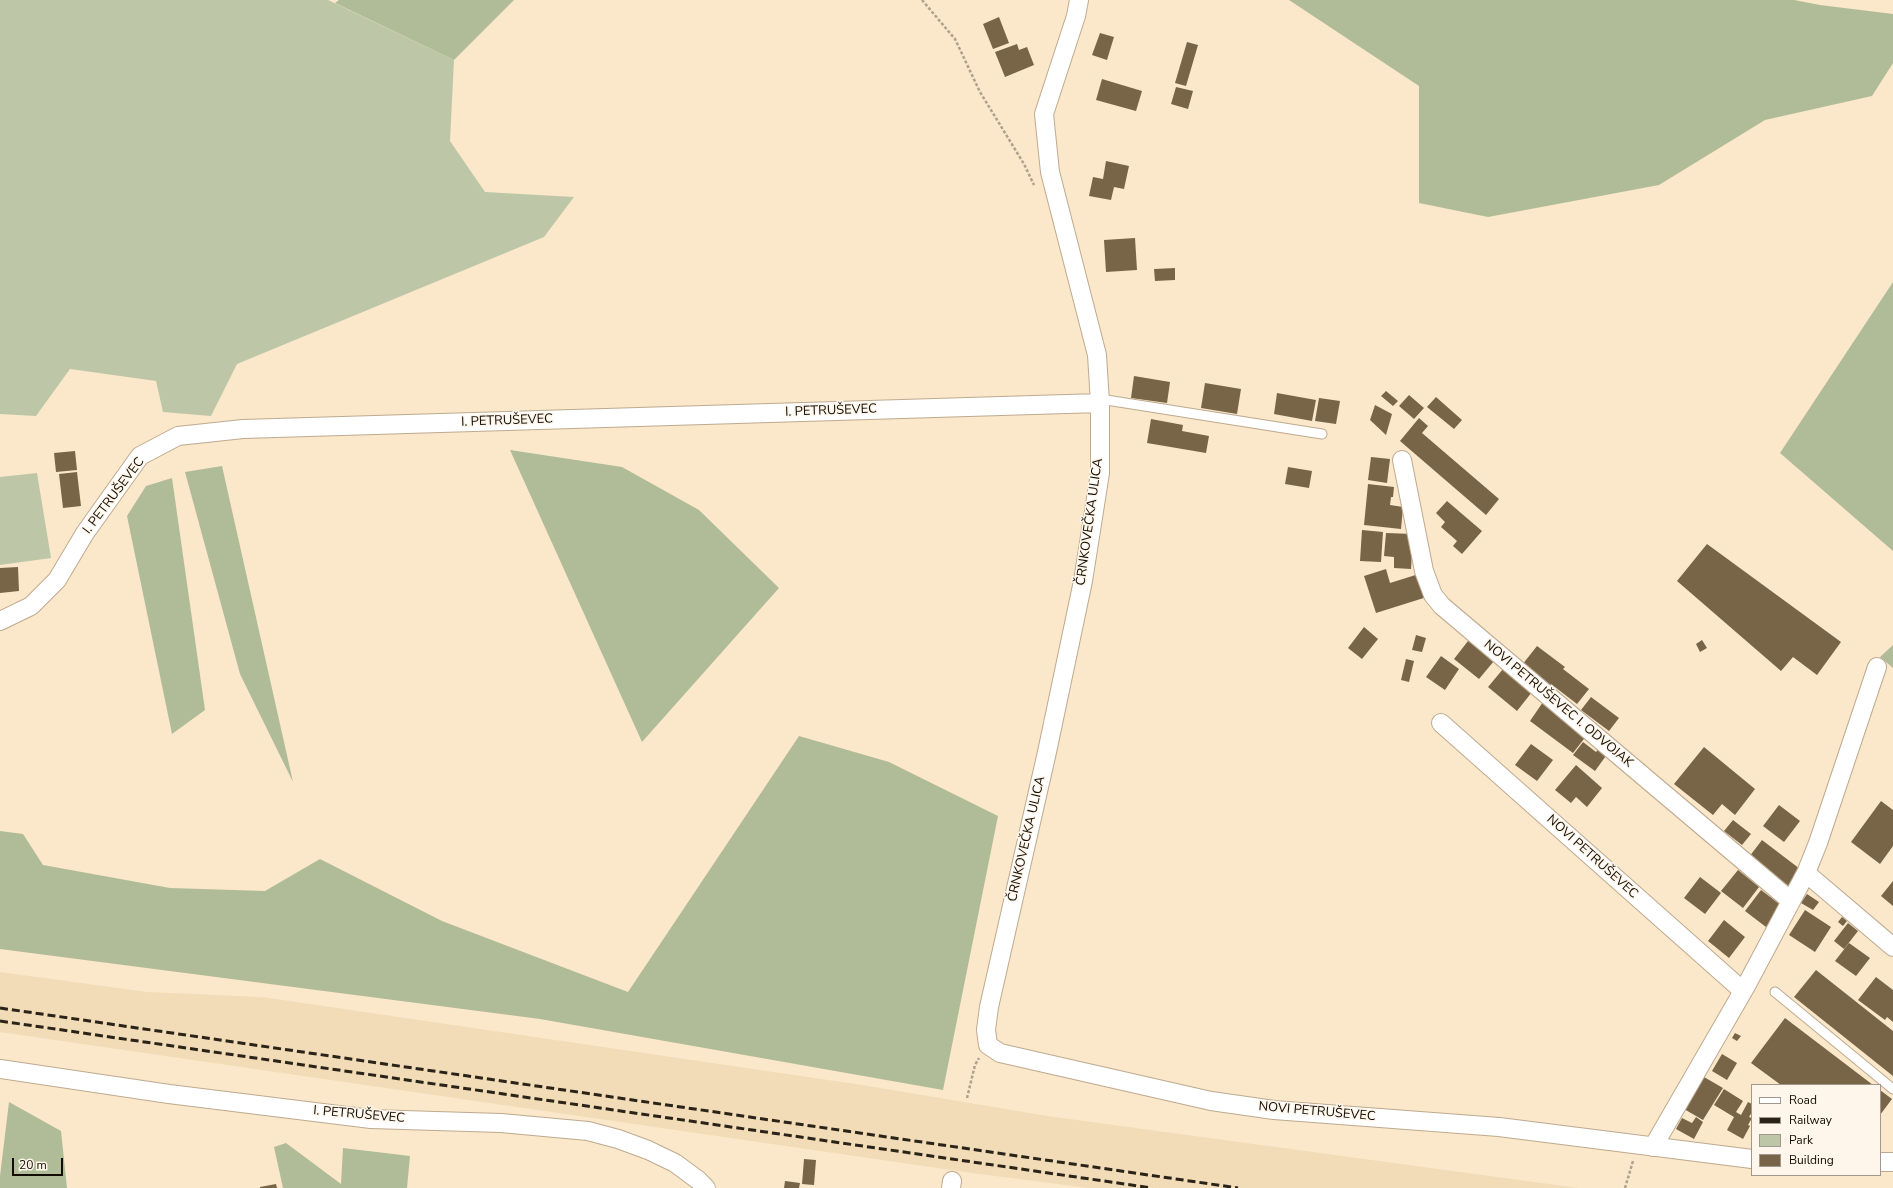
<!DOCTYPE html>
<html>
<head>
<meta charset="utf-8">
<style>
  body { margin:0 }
  #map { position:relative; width:1893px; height:1188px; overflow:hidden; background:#fbe7ca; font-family:"Nunito Sans",sans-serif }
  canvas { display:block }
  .legend { position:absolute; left:1751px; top:1084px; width:130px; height:92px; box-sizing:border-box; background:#fef6eb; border:1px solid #a0988e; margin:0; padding:5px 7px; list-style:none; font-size:12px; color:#120c03 }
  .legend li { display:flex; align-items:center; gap:8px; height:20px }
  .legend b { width:20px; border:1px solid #a0988e }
  .scale { position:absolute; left:12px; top:1158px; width:51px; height:18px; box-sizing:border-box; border:2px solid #120c03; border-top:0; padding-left:5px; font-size:12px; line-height:14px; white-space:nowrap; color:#120c03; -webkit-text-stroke:3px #fef6eb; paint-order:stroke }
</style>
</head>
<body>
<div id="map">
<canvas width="1893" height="1188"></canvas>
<ul class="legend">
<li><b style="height:5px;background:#fff"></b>Road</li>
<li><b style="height:5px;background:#2a2318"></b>Railway</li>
<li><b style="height:11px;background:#bdc7a8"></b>Park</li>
<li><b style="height:11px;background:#786446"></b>Building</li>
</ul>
<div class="scale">20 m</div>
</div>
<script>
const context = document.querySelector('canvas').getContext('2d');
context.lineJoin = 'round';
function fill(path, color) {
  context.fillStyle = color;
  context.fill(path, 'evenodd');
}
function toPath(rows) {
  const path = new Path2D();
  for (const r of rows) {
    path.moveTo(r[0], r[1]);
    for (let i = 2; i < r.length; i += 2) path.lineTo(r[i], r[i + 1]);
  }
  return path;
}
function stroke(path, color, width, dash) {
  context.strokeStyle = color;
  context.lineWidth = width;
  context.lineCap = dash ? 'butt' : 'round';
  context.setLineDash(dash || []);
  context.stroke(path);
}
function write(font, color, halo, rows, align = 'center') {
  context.font = font + ' "Nunito Sans",sans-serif';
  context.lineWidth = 3;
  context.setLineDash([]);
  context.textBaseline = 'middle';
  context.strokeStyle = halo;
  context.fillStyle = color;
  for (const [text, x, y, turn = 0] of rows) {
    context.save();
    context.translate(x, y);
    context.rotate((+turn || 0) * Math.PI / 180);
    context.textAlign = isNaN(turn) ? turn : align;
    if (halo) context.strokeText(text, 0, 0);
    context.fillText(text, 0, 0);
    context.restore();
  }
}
fill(toPath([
  [0,972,147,992,262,997,862,1085,1047,1116,1578,1188,1089,1188,972,1173,0,1032]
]), '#f2dbb7');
fill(toPath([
  [0,0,328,0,454,60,450,141,485,192,574,197,544,237,237,364,211,416,163,412,156,381,70,369,36,416,0,414],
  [37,473,51,558,0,565,0,477]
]), '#bdc7a8');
fill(toPath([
  [339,0,514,0,454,60,335,3],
  [1289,0,1794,0,1820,5,1893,14,1893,63,1872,96,1765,120,1659,185,1488,217,1419,203,1419,86],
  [1893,282,1893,551,1780,453],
  [510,450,622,467,699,510,779,588,642,742],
  [222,466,293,782,240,674,185,472],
  [172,478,205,710,172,734,127,516,146,486],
  [1893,645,1893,668,1880,657],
  [799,736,889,762,998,816,943,1090,540,1019,0,949,0,831,23,834,43,865,170,888,265,891,320,859,442,921,628,992],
  [9,1102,61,1131,67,1188,0,1188,0,1176],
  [286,1143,341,1184,343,1148,410,1156,407,1188,283,1188,274,1147]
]), '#b0bc98');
fill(toPath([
  [999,17,1009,43,993,49,983,24],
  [1100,33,1114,37,1107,60,1092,55],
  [1187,42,1198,45,1186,86,1175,83],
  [1017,44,1019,50,1027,47,1034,65,1005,77,995,52],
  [1102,79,1142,91,1136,111,1096,100],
  [1176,87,1193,91,1188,109,1171,104],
  [1106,161,1129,166,1124,189,1114,187,1111,200,1089,196,1093,177,1103,179],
  [1135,238,1137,270,1106,272,1104,240],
  [1175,268,1175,280,1155,281,1154,269],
  [1134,376,1170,382,1167,403,1131,398],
  [1205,383,1241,389,1237,414,1201,408],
  [1386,391,1398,401,1393,406,1381,396],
  [1277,393,1316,400,1312,421,1274,414],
  [1409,395,1424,408,1414,419,1399,406],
  [1436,397,1462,420,1454,429,1427,407],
  [1319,398,1340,401,1336,424,1315,421],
  [1375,405,1392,414,1386,435,1370,420],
  [1419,418,1428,426,1422,433,1499,499,1486,515,1400,441],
  [1151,419,1183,425,1182,431,1209,436,1206,453,1147,443],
  [75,451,77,470,56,472,54,453],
  [1371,457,1390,459,1387,483,1368,480],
  [1288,467,1312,471,1309,488,1285,484],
  [77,472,81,506,63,508,59,474],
  [1368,484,1394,487,1393,497,1391,497,1390,505,1403,507,1401,529,1364,525],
  [1447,501,1482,531,1462,554,1453,546,1457,541,1441,527,1445,522,1436,513],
  [1362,530,1383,532,1381,562,1360,561],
  [1386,533,1413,534,1411,569,1394,568,1394,557,1384,556],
  [1707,544,1841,642,1817,675,1793,657,1781,671,1677,581],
  [18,567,19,591,0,593,0,568],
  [1386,569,1390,583,1422,573,1430,596,1376,613,1364,576],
  [1364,627,1378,639,1362,659,1348,648],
  [1416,635,1426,638,1422,652,1412,650],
  [1702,640,1707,648,1700,652,1696,644],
  [1468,641,1494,661,1479,679,1454,659],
  [1537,646,1565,667,1563,669,1589,689,1577,704,1551,684,1550,686,1522,665],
  [1441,656,1459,669,1445,690,1426,677],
  [1406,659,1414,661,1409,682,1401,680],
  [1503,669,1532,692,1517,711,1488,687],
  [1591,697,1619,718,1609,731,1581,710],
  [1543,702,1587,735,1573,753,1530,721],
  [1583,742,1596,752,1600,747,1608,753,1595,771,1573,755],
  [1531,744,1553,760,1537,781,1515,765],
  [1704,747,1755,789,1735,815,1722,804,1713,815,1674,784],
  [1576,765,1602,788,1587,807,1576,797,1571,803,1555,790],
  [1881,801,1893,810,1893,846,1880,864,1851,842],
  [1779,805,1800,821,1784,842,1763,826],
  [1733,820,1751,834,1742,845,1724,831],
  [1762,840,1800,869,1787,887,1749,857],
  [1738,870,1759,887,1743,908,1721,891],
  [1700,877,1721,893,1705,914,1684,898],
  [1893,881,1893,906,1881,896],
  [1761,890,1782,906,1766,927,1745,911],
  [1807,894,1819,902,1813,910,1801,903],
  [1805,910,1831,927,1815,952,1789,935],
  [1842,917,1847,921,1843,926,1838,922],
  [1724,920,1745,937,1729,958,1708,941],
  [1848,923,1858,931,1844,949,1834,941],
  [1849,943,1870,958,1856,976,1835,961],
  [1816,970,1893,1031,1893,1076,1794,997],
  [1876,977,1893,990,1893,1022,1887,1017,1885,1020,1858,1000],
  [1785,1018,1873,1085,1781,1085,1751,1063],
  [1735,1033,1741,1036,1737,1041,1732,1038],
  [1722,1054,1737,1063,1727,1080,1712,1071],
  [1704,1077,1723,1088,1703,1120,1684,1109],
  [1724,1089,1743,1101,1736,1112,1741,1115,1748,1102,1752,1104,1752,1112,1749,1117,1752,1118,1748,1125,1750,1126,1743,1139,1727,1130,1734,1117,1714,1105],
  [1880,1090,1892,1099,1880,1115],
  [1696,1117,1703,1122,1694,1139,1676,1129,1682,1118,1692,1123],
  [804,1159,816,1160,814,1185,802,1184],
  [785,1181,800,1183,799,1188,784,1188],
  [276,1184,277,1188,260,1188,260,1187]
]), '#786446');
const lane = toPath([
  [1100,399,1322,434],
  [1775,992,1893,1089]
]);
const street = toPath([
  [1079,0,1076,16,1044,114,1050,172,1097,355,1100,403,1100,473,1083,581,1047,752,989,1007,986,1030,988,1045,1000,1053,1211,1101,1274,1110,1499,1127,1752,1159],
  [1402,460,1424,571,1433,595,1442,606,1791,901],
  [0,621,31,606,57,580,85,533,140,456,178,436,243,429,1100,403],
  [1441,723,1743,991],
  [1806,873,1893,947],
  [0,1069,169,1094,371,1119,501,1123,588,1131,618,1139,648,1150,675,1163,698,1180,706,1188],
  [1653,1147,1746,986,1806,873,1818,843,1877,667],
  [1880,1162,1893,1162],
  [951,1188,952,1181]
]);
stroke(lane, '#bdaa8f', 11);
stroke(street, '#bdaa8f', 20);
stroke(toPath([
  [922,0,955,39,980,92,1024,164,1034,185],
  [967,1098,975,1065,979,1058],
  [1625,1188,1633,1161]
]), '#b0a18a', 2.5, [3, 2]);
stroke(lane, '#fff', 9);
stroke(street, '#fff', 18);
stroke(toPath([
  [0,1008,1238,1188],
  [0,1021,1152,1188]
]), '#2a2318', 3, [8, 4]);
write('13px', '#120c03', '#fef6eb', [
  ["I. PETRUŠEVEC",831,411,-2],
  ["I. PETRUŠEVEC",507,421,-2],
  ["I. PETRUŠEVEC",114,496,-53],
  ["ČRNKOVEČKA ULICA",1090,522,-82],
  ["NOVI PETRUŠEVEC I. ODVOJAK",1558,704,40],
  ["ČRNKOVEČKA ULICA",1027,839,-77],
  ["NOVI PETRUŠEVEC",1592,857,42],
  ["NOVI PETRUŠEVEC",1317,1112,5],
  ["I. PETRUŠEVEC",359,1115,5]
]);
</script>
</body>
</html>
